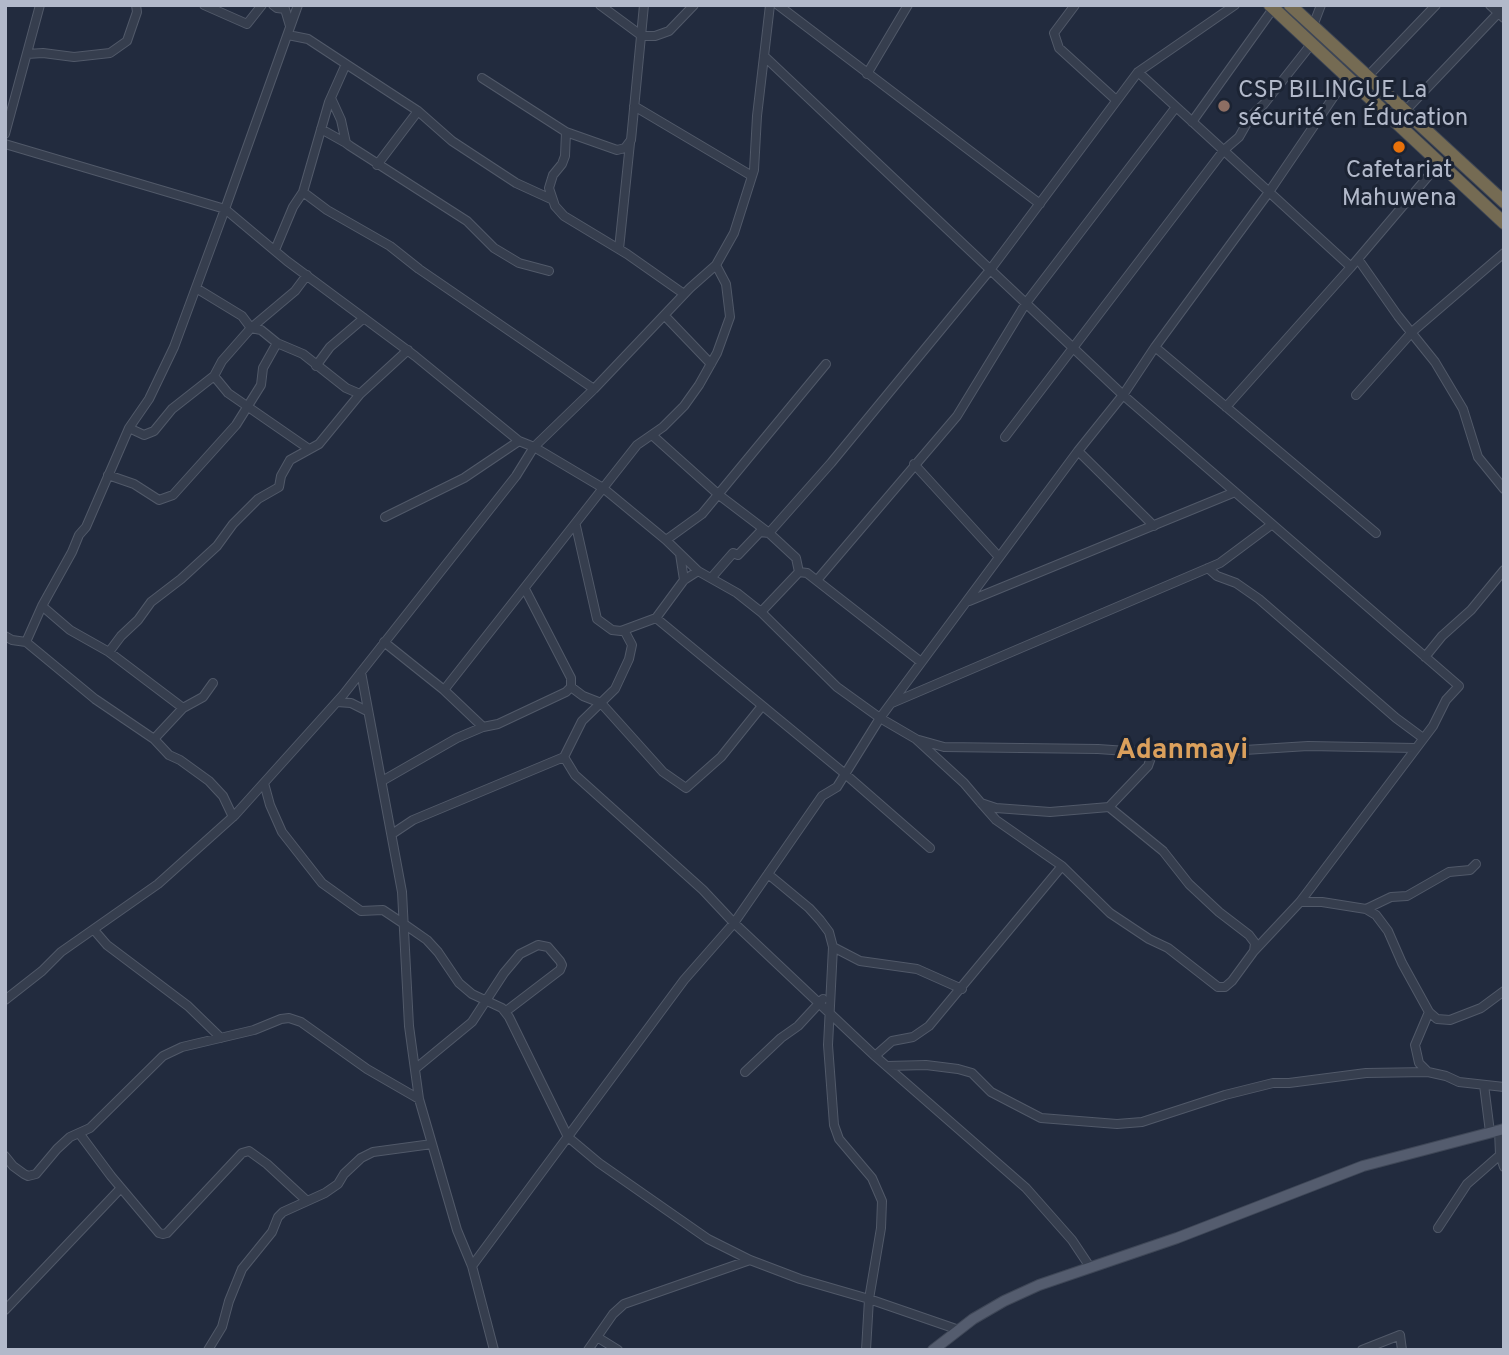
<!DOCTYPE html>
<html>
<head>
<meta charset="utf-8">
<style>
  body { margin:0 }
  #map { position:relative; width:1509px; height:1355px; overflow:hidden; background:#222b3e; font-family:Overpass,sans-serif }
  canvas { display:block }
  .frame { position:absolute; inset:0; border:7px solid #b2b9ca; pointer-events:none }
</style>
</head>
<body>
<div id="map">
<canvas width="1509" height="1355"></canvas>
<div class="frame"></div>
</div>
<script>
const context = document.querySelector('canvas').getContext('2d');
context.lineJoin = 'round';
function toPath(rows) {
  const path = new Path2D();
  for (const r of rows) {
    path.moveTo(r[0], r[1]);
    for (let i = 2; i < r.length; i += 2) path.lineTo(r[i], r[i + 1]);
  }
  return path;
}
function stroke(path, color, width, dash) {
  context.strokeStyle = color;
  context.lineWidth = width;
  context.lineCap = dash ? 'butt' : 'round';
  context.setLineDash(dash || []);
  context.stroke(path);
}
function write(font, color, halo, rows, align = 'center') {
  context.font = font + ' Overpass,sans-serif';
  context.lineWidth = 6;
  context.setLineDash([]);
  context.textBaseline = 'middle';
  context.strokeStyle = halo;
  context.fillStyle = color;
  for (const [text, x, y, turn = 0] of rows) {
    context.save();
    context.translate(x, y);
    context.rotate((+turn || 0) * Math.PI / 180);
    context.textAlign = isNaN(turn) ? turn : align;
    if (halo) context.strokeText(text, 0, 0);
    context.fillText(text, 0, 0);
    context.restore();
  }
}
const minor = toPath([
  [204,5,247,24,262,5],
  [273,5,277,8,285,9,290,26],
  [600,5,642,36,655,36,669,31,694,5],
  [778,5,1040,204],
  [1075,5,1054,33,1059,48,1115,99],
  [1490,5,1504,18],
  [1313,26,1321,5],
  [288,35,308,39,346,64],
  [27,54,43,53,74,57,110,53,127,41,137,12,136,5],
  [764,56,1123,395,1459,686,1446,700,1433,726,1300,902,1254,951],
  [1138,72,1351,267],
  [867,74,908,5],
  [1368,76,1436,5],
  [482,78,566,132,617,150,625,148,631,140,644,5],
  [331,98,341,120,346,143,350,146,467,221,494,248,519,263,549,271],
  [634,106,752,176],
  [1405,111,1504,7],
  [1192,122,1270,13],
  [321,129,346,143],
  [566,132,565,156,562,164,553,175,549,188,555,206,564,216,627,254,684,294],
  [5,134,40,5],
  [5,144,225,209,298,5],
  [377,165,418,111],
  [303,192,329,102,346,64,418,111,452,141,516,183,551,199],
  [619,249,630,143],
  [275,250,293,207,303,192,327,210,390,246,419,269,594,389],
  [1358,259,1398,316,1435,362,1463,409,1478,457,1504,489],
  [196,288,242,316,251,328,261,330,277,343,303,354,346,388,360,394],
  [665,316,711,364],
  [1155,347,1376,533],
  [316,366,330,347,364,318],
  [214,376,222,361,251,328,295,291,307,275],
  [1356,395,1412,332,1504,253],
  [1226,407,1351,267,1436,167],
  [129,428,144,435,154,431,172,409,214,376,228,393,309,449],
  [652,435,719,495,769,533,796,558,799,572],
  [1005,437,1224,150,1239,137,1251,116,1264,104,1309,47],
  [1078,451,1154,526],
  [914,464,999,557],
  [108,475,134,484,159,500,173,495,236,425,261,385,263,368,277,343],
  [385,517,464,478,519,441],
  [576,526,597,619,612,630,621,631,656,618,684,580,698,571],
  [666,540,702,514,826,364],
  [680,554,684,580],
  [1208,568,1217,576,1236,583,1259,599,1396,718,1423,738],
  [712,577,733,553,738,555,760,532,769,533,831,463,990,270,1138,72,1235,5],
  [818,579,957,416,1026,303,1176,107],
  [969,601,1235,492],
  [42,606,70,630,109,652,183,708],
  [761,612,799,572,807,573,921,662],
  [656,618,844,773,930,848],
  [5,636,12,640,26,642,42,606,72,552,79,535,86,527,129,428,149,399,174,347,225,209,287,261,415,356,519,441,534,447,603,488,666,540,698,571,737,593,761,612,837,687,880,718,916,739,964,783,981,803,996,820,1062,866,1110,913,1149,939,1168,948,1218,987,1225,987,1232,981,1254,951,1255,943,1249,935,1219,912,1189,884,1163,851,1109,807,1050,812,996,808,981,803],
  [26,642,95,699,154,739,169,755,180,760,209,781,223,796,233,817],
  [384,642,444,690,483,727],
  [109,652,121,636,138,620,151,602,181,579,217,546,233,524,258,499,279,487,281,476,290,460,319,444,360,394,408,350],
  [1425,657,1442,636,1471,610,1504,570],
  [361,672,402,892,409,1026,419,1099,457,1230,472,1266,494,1350],
  [571,687,583,696,601,703,663,772,686,788,721,757,762,706],
  [444,690,637,445,663,427,684,406,699,385,717,353,730,317,726,284,716,265],
  [337,702,351,703,367,711],
  [892,703,1220,563,1271,525],
  [154,739,183,708,203,697,213,683],
  [919,740,944,747,1098,749,1141,752,1213,752,1308,746,1415,748],
  [564,757,575,775,703,890,734,923,875,1056,1026,1188,1072,1240,1090,1267],
  [382,781,457,738,483,727,498,724,566,692,571,687,571,678,525,589],
  [264,783,270,805,282,832,322,883,361,911,383,910,404,924,427,940,438,952,459,983,472,994,502,1008,509,1017,568,1137,599,1163,708,1239,750,1260,800,1279,869,1299,959,1330],
  [1109,807,1148,766,1153,752],
  [392,834,413,820,564,757,582,721,615,689,629,659,632,645,624,630],
  [768,874,809,908,820,920,829,932,833,947,828,1045,834,1125,839,1139,872,1178,882,1201,881,1228,869,1299,866,1350],
  [1300,902,1322,902,1366,909,1376,915,1388,931,1402,963,1429,1012,1437,1019,1450,1020,1481,1008,1504,991],
  [1366,909,1391,897,1407,896,1449,872,1470,870,1476,864],
  [94,930,107,945,188,1006,221,1038],
  [833,947,860,961,917,969,962,989],
  [5,1000,42,971,61,952,158,884,235,815,343,695,516,476,534,447,594,389,690,288,716,265,734,233,754,170,757,116,770,5],
  [875,1056,892,1041,913,1037,929,1026,1062,866],
  [887,1066,926,1065,958,1069,972,1073,991,1092,1041,1118,1117,1124,1142,1122,1225,1095,1273,1083,1289,1083,1366,1073,1428,1072,1446,1076,1459,1082,1504,1087],
  [415,1069,472,1022,504,973,520,954,538,945,548,947,560,961,562,965,560,970,505,1012],
  [745,1072,781,1038,798,1026,823,999],
  [1428,1072,1419,1063,1415,1045,1429,1012],
  [1484,1085,1490,1132],
  [1499,1130,1500,1155,1504,1167],
  [79,1133,111,1176,159,1233,163,1234,167,1233,242,1153,249,1151,267,1164,307,1201],
  [5,1156,13,1166,24,1174,28,1176,36,1174,57,1149,70,1137,90,1128,163,1056,182,1047,254,1030,281,1019,289,1018,301,1022,367,1069,419,1099],
  [1438,1228,1467,1184,1500,1155],
  [472,1266,684,980,734,923,822,796,837,787,880,718,1078,451,1123,395,1155,347,1269,192,1345,80],
  [5,1310,121,1188],
  [597,1337,618,1350],
  [208,1350,222,1327,229,1301,242,1269,272,1232,278,1217,283,1212,325,1193,338,1184,344,1174,361,1158,373,1152,432,1144],
  [588,1350,613,1314,624,1304,750,1260],
  [1362,1350,1400,1335,1402,1350]
]);
const major = toPath([
  [933,1350,973,1319,1004,1301,1039,1285,1177,1238,1363,1166,1504,1129]
]);
const highway = toPath([
  [1270,5,1504,223],
  [1290,5,1504,202]
]);
stroke(minor, '#515969', 10);
stroke(major, '#3f4757', 12);
stroke(highway, '#3e4656', 14);
stroke(minor, '#363e4e', 8);
stroke(major, '#545c6e', 10);
stroke(highway, '#756b53', 12);
for (const [x, y, r, color] of [
  [1224,106,7,"#8d6e63"],
  [1399,147,7,"#e8710a"]
]) {
  const dot = new Path2D();
  dot.arc(x, y, r, 0, 2 * Math.PI);
  context.fillStyle = color;
  context.fill(dot);
  stroke(dot, '#1b2333', 2.5);
}
write('24px', '#b2b9ca', '#1b2333', [
  ["CSP BILINGUE La",1238,92],
  ["sécurité en Éducation",1238,120],
  ["Cafetariat",1399,172,"center"],
  ["Mahuwena",1399,200,"center"]
], 'left');
write('bold 28px', '#dba05c', '#1b2333', [
  ["Adanmayi",1182,752]
]);
</script>
</body>
</html>
